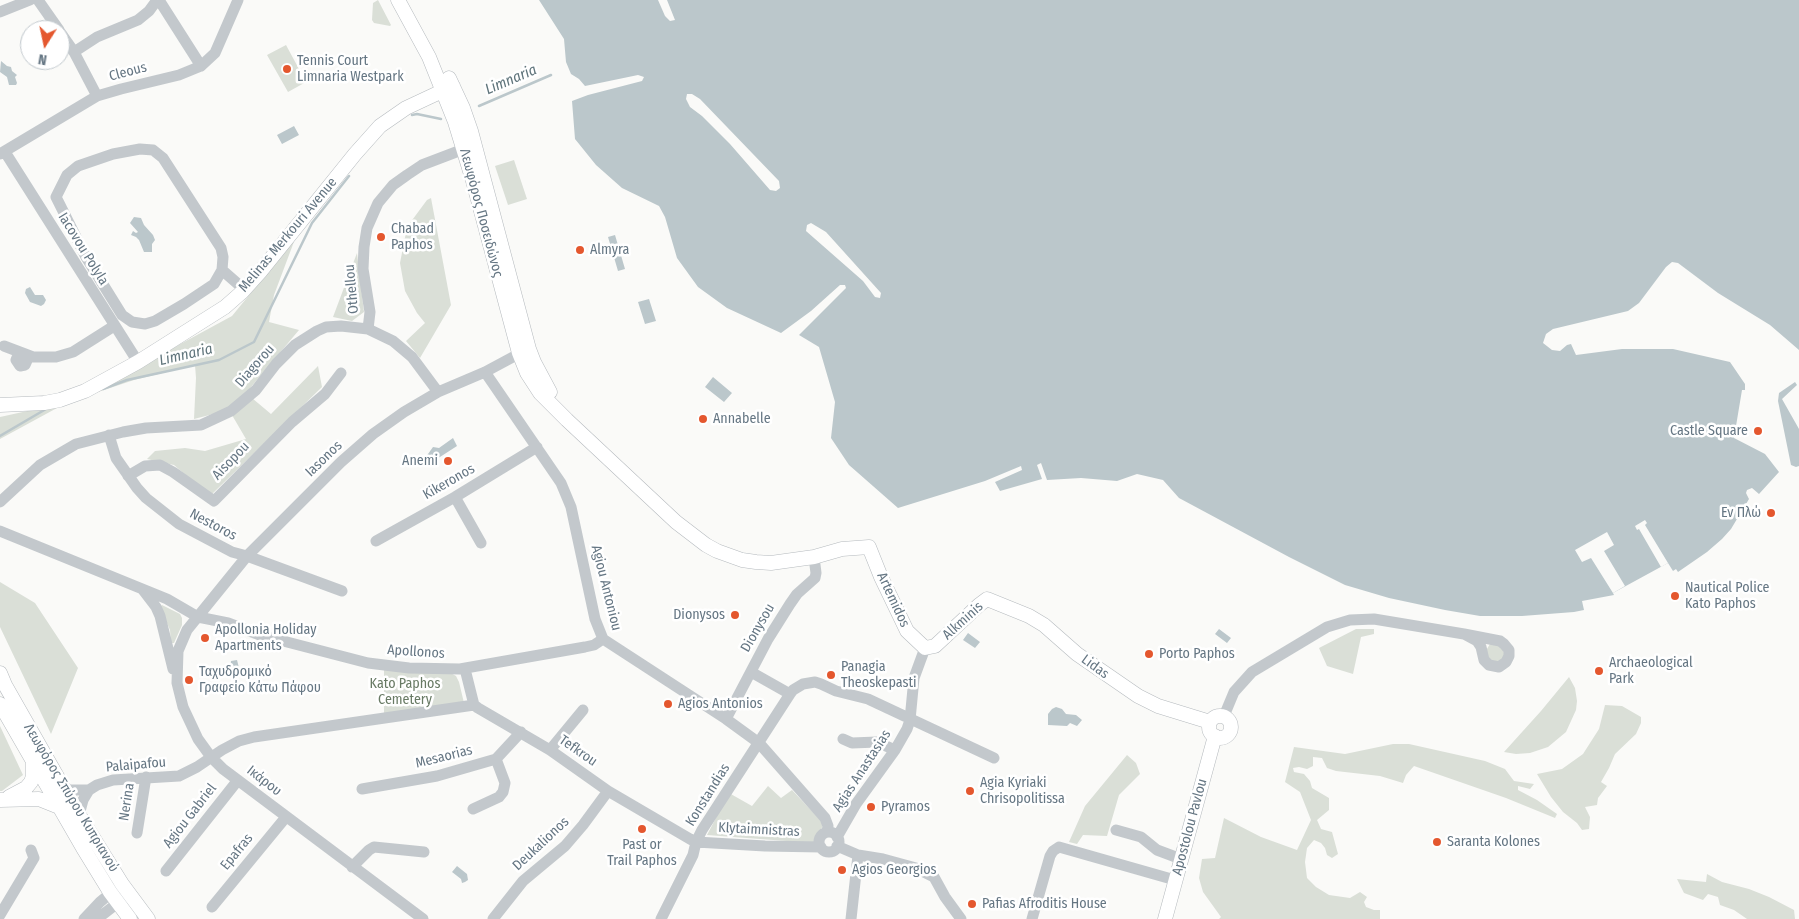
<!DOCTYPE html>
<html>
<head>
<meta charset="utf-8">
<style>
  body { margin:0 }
  #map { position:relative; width:1799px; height:919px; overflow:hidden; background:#fafaf8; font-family:"Fira Sans Condensed",sans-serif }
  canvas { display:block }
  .north { position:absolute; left:20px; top:20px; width:50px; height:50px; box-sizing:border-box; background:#fff; border:1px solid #c1c8cd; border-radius:50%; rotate:190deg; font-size:14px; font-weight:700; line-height:20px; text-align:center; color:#657683 }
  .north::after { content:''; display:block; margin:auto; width:18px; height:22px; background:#e4572e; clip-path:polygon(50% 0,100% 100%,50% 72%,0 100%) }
</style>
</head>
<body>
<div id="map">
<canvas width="1799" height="919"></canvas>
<div class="north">N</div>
</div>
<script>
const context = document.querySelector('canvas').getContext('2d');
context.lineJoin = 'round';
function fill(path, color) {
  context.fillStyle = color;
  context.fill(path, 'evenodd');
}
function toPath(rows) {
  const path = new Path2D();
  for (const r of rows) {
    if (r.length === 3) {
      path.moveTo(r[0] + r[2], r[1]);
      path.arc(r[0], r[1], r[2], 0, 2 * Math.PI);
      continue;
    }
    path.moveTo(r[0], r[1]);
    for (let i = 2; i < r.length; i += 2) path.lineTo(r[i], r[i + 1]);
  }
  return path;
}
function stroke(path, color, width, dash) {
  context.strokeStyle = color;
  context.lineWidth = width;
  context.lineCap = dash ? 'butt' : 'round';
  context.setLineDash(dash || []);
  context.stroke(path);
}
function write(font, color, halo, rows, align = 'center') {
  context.font = font + ' "Fira Sans Condensed",sans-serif';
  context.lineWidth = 5;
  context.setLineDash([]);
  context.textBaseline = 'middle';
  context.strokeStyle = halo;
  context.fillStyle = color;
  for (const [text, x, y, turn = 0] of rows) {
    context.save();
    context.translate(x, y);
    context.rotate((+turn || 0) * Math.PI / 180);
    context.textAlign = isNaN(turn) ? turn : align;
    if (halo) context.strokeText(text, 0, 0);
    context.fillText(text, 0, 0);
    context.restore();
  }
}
fill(toPath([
  [378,0,391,25,390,26,374,23,372,20,373,3],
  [286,45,306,82,288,92,267,55],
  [514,160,527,199,508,205,495,166],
  [431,198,451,305,420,358,406,341,425,323,417,313,405,291,400,263,407,227,427,200],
  [295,239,274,295,269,322,299,330,246,393,271,414,318,366,322,387,210,496,174,465,147,459,155,451,185,448,205,451,246,439,229,410,194,419,196,378,195,365,134,380,68,402,0,439,0,417,41,408,92,392,232,316],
  [357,253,364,312,352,321,333,317],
  [0,582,35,603,78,668,51,734,0,627],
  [162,605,180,614,182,618,182,625,174,643,171,643,170,630,160,607],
  [1356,629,1374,629,1374,634,1361,637,1353,674,1327,666,1319,648],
  [1490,644,1500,644,1506,657,1493,664,1485,652],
  [384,670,449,672,456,676,459,682,464,703,384,716],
  [1569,677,1575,688,1577,701,1576,710,1566,732,1548,747,1530,753,1516,754,1504,752,1541,711],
  [1605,705,1622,706,1641,717,1641,723,1636,734,1615,754,1609,768,1601,782,1607,786,1598,798,1597,805,1585,807,1590,817,1589,829,1582,830,1577,823,1563,812,1551,797,1537,774,1562,769,1583,754,1599,729],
  [0,726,23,775,2,791,0,791],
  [1393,744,1409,744,1485,761,1505,769,1514,781,1534,784,1530,789,1518,786,1518,790,1537,800,1557,814,1555,818,1506,798,1414,766,1406,775,1403,783,1380,776,1336,771,1327,768,1322,758,1313,757,1313,766,1307,769,1299,767,1293,768,1294,772,1304,774,1310,781,1312,788,1329,798,1329,810,1317,820,1321,829,1332,832,1338,854,1332,858,1327,855,1325,848,1321,843,1314,840,1307,848,1305,862,1307,878,1316,887,1329,895,1350,898,1360,892,1367,897,1364,902,1366,907,1374,910,1380,910,1380,919,1219,919,1221,917,1203,892,1199,878,1202,859,1215,858,1224,818,1261,837,1297,850,1311,820,1300,792,1285,782,1294,747,1345,754],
  [1127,755,1136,763,1140,774,1119,795,1107,836,1083,835,1077,844,1069,842,1085,806],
  [768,786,781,798,792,790,824,824,813,843,707,835,729,793,752,806],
  [1707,874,1722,882,1749,889,1769,897,1794,910,1795,919,1747,919,1734,910,1720,905,1718,897,1708,894,1703,900,1684,893,1677,879,1706,882]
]), '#dadfd7');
fill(toPath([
  [539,0,1799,0,1799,350,1770,325,1718,293,1678,263,1672,262,1666,267,1639,303,1628,311,1553,329,1546,334,1543,343,1552,350,1560,351,1567,345,1571,344,1576,355,1622,349,1673,349,1730,362,1745,384,1745,390,1742,390,1734,438,1765,454,1779,472,1759,494,1752,488,1747,490,1746,493,1749,499,1731,529,1722,539,1707,552,1678,572,1676,569,1673,571,1668,563,1613,593,1614,595,1582,601,1584,610,1574,612,1522,616,1480,616,1445,610,1389,598,1345,585,1289,557,1179,498,1163,480,1137,474,1117,481,1081,478,1047,480,1041,463,1037,465,1042,479,1000,491,995,482,1022,470,1021,466,985,481,898,508,849,465,831,438,835,402,819,347,799,335,846,288,845,285,840,285,811,311,781,333,727,308,698,287,677,258,665,217,659,206,622,188,596,165,575,139,572,101,588,95,642,81,644,77,638,75,585,86,579,79,571,74,566,62,564,39],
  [1,61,7,66,11,67,12,71,17,75,15,77,17,83,16,85,9,85,7,77,0,72],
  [294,126,299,135,282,144,277,135],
  [134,217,141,218,144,225,153,235,155,240,152,244,152,252,144,252,139,240,136,237,131,235,133,231,136,233,138,232,130,223],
  [615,235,625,269,618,271,608,237],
  [30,287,35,295,43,295,46,300,44,304,41,306,30,302,25,293,26,289],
  [649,299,656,321,645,324,638,302],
  [713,377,732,393,724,402,705,387],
  [1795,382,1797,385,1782,399,1799,429,1799,466,1796,467,1791,465,1778,401,1779,393],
  [453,438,457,446,426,466,423,461,433,447,439,448],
  [1219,629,1231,638,1227,643,1215,634],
  [968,633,980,642,975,648,963,640],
  [237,660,239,668,238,675,231,675,230,669,231,661],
  [1056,707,1062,709,1066,714,1076,715,1082,720,1077,726,1070,723,1067,726,1048,725,1048,714,1052,709],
  [457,866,467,874,468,880,465,882,462,883,461,879,452,872]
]), '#bbc7cb');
fill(toPath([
  [658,0,667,0,675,20,670,21,665,16],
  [687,94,692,94,700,99,779,181,780,188,776,191,770,190,730,144,702,116,690,107,686,99],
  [811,223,826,232,881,293,880,298,875,297,863,281,806,231,807,225],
  [1645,520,1647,523,1645,525,1668,563,1661,567,1639,529,1637,530,1635,526],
  [1607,532,1614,545,1604,551,1625,586,1613,593,1591,558,1582,562,1575,550]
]), '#fafaf8');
stroke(toPath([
  [479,106,551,75],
  [412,115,417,114,441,119],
  [103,389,127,380,219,360,254,342,312,223,349,176],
  [0,436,46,409]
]), '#bbc7cb', 2.5);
const major = toPath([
  [398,0,429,57,455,122,473,181,519,353,527,373,540,393,567,420,676,522,706,545,717,551,742,560,756,562,771,563,814,557,842,549,869,547,881,577,907,631,925,648,935,646,979,605,987,599,1029,616,1044,625,1077,654,1138,696,1158,706,1210,722],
  [449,78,463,108,471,131,529,349,534,362,550,392],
  [0,405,44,403,60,400,85,391,138,362,225,307,242,292,260,272,355,154,380,126,406,108,453,86],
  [0,673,5,685,79,815,122,884,148,919],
  [0,704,83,848,110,892,130,919],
  [1220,727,11],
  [9,797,26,788,31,782,33,776,33,762],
  [0,800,39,799,59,807],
  [1165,919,1215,736]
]);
stroke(major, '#b5babe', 15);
stroke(toPath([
  [38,0,59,30],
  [159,0,201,66],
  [0,12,30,0],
  [60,32,74,52,97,96],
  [74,52,97,37,138,20,149,11,157,0],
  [140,149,153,150,163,158,221,248,223,257,222,270,214,284,184,304,155,321,145,324,132,322,122,315,86,257,56,197,67,175,78,166,113,154,140,149],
  [5,152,138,362],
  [0,154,97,96,121,89,179,75,201,66,215,53,238,0],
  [222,270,238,284],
  [368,329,370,312,363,269,364,247,367,228,378,203,393,185,407,175,422,165,464,149],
  [4,346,33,357,56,357,73,352,114,326],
  [19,353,16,360,20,366,25,365,29,356],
  [485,372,561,483,571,507,595,619,603,639,726,719,759,743,825,818,828,826,827,832],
  [109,435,116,458,137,488,146,498,179,524,232,552,247,556,342,591],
  [128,476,145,466,160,465,173,472,214,501,292,422,325,394,341,373],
  [455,497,481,543],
  [0,502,40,465,76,444,123,432,146,428,201,425,231,411,256,390,276,364,295,345,317,331,326,327,341,326,368,329,393,341,412,357,438,392],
  [0,531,167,599,198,617,228,623,260,635,368,663,409,668,460,669,585,647,594,645,603,639],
  [376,541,455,497,537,447],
  [143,590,156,607,160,616,173,669],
  [465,669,474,705,478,708,550,750,608,791,690,839,696,842,765,846,821,847],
  [751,672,790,694],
  [1224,716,1234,692,1252,672,1327,627,1350,620,1374,619,1464,634,1500,641,1504,644,1509,650,1509,656,1506,662,1499,667,1489,665,1484,660,1481,647,1477,641,1464,634],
  [726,719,768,639,790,604,797,594,815,578,816,573,814,557],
  [843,739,852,743,877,742,895,750],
  [550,750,583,710],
  [362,789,437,776,496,759,521,732],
  [64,790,89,790],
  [473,809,499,797,503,792,505,783,496,759],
  [79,815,83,800,89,790,97,785,113,780,179,776,197,767,222,750,239,741,254,737,474,705],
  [1116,830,1141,837,1157,850,1181,859],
  [829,842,10],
  [137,833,146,777],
  [837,837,856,804,895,750,907,729,910,720,914,678,925,648],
  [837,846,858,855,883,859,916,868,934,877,945,897,961,919],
  [352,867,369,850,374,847,424,852],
  [166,871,238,780],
  [212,907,286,817],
  [0,915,34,858,31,850],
  [84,919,100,902,117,888],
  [97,919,124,898],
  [423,919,223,769,211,757,198,739,183,707,177,683,178,651,187,630,247,556,341,462,373,434,404,412,438,392,485,372,526,350],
  [493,919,523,881,565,846,583,825,608,791],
  [661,919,693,855,696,842,702,830,790,694,793,690,803,684,815,682,821,684,836,691,868,699,994,758],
  [851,919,858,855],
  [1032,919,1050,856,1053,851,1059,847,1175,880]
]), '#c3c8cc', 11);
stroke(major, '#fff', 14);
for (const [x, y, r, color] of [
  [287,69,5,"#e4572e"],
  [381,237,5,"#e4572e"],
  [580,250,5,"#e4572e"],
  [703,419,5,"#e4572e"],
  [1758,431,5,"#e4572e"],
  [448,461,5,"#e4572e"],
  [1771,513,5,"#e4572e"],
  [1675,596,5,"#e4572e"],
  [735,615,5,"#e4572e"],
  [205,638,5,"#e4572e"],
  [1149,654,5,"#e4572e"],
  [1599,671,5,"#e4572e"],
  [831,675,5,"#e4572e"],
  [189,680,5,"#e4572e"],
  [668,704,5,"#e4572e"],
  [970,791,5,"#e4572e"],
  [871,807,5,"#e4572e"],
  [642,829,5,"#e4572e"],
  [1437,842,5,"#e4572e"],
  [842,870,5,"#e4572e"],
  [972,904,5,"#e4572e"]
]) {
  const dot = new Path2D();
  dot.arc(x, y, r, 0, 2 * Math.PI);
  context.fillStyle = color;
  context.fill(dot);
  stroke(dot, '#fff', 2);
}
write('14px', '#657683', '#fff', [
  ["Tennis Court",297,61],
  ["Limnaria Westpark",297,77],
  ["Chabad",391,229],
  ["Paphos",391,245],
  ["Almyra",590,250],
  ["Annabelle",713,419],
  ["Castle Square",1748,431,"right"],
  ["Anemi",438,461,"right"],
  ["Εν Πλώ",1761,513,"right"],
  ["Nautical Police",1685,588],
  ["Kato Paphos",1685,604],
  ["Dionysos",725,615,"right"],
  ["Apollonia Holiday",215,630],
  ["Apartments",215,646],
  ["Porto Paphos",1159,654],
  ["Archaeological",1609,663],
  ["Park",1609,679],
  ["Panagia",841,667],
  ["Theoskepasti",841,683],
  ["Ταχυδρομικό",199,672],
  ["Γραφείο Κάτω Πάφου",199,688],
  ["Agios Antonios",678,704],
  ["Agia Kyriaki",980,783],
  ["Chrisopolitissa",980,799],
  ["Pyramos",881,807],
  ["Saranta Kolones",1447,842],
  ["Past or",642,845,"center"],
  ["Trail Paphos",642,861,"center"],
  ["Agios Georgios",852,870],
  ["Pafias Afroditis House",982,904]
], 'left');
write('14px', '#657683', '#fff', [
  ["Cleous",128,72,-15],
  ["Λεωφόρος Ποσειδώνος",481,213,75],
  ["Melinas Merkouri Avenue",288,235,-50],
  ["Iacovou Polyla",83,249,58],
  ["Othellou",352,289,-95],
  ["Diagorou",255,366,-49],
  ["Iasonos",324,459,-44],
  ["Aisopou",231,461,-46],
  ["Kikeronos",449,482,-30],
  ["Nestoros",213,525,28],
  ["Agiou Antoniou",606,588,76],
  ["Artemidos",893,600,65],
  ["Alkminis",963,621,-42],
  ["Dionysou",758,628,-60],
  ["Apollonos",416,652,4],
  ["Lidas",1095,667,36],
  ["Tefkrou",578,751,35],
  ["Mesaorias",444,757,-14],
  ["Palaipafou",136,765,-5],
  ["Agias Anastasias",862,771,-57],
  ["Ικάρου",264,781,38],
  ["Konstandias",708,795,-58],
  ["Λεωφόρος Σπύρου Κυπριανού",71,798,59],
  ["Nerina",127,802,-81],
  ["Agiou Gabriel",190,816,-52],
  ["Apostolou Pavlou",1190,827,-75],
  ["Klytaimnistras",759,830,3],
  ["Deukalionos",541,844,-43],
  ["Epafras",237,852,-51]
]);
write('14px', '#687a64', '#fff', [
  ["Kato Paphos",405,684],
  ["Cemetery",405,700]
]);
write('italic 15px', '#60757c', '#fff', [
  ["Limnaria",511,80,-23],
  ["Limnaria",186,355,-13]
]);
</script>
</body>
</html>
